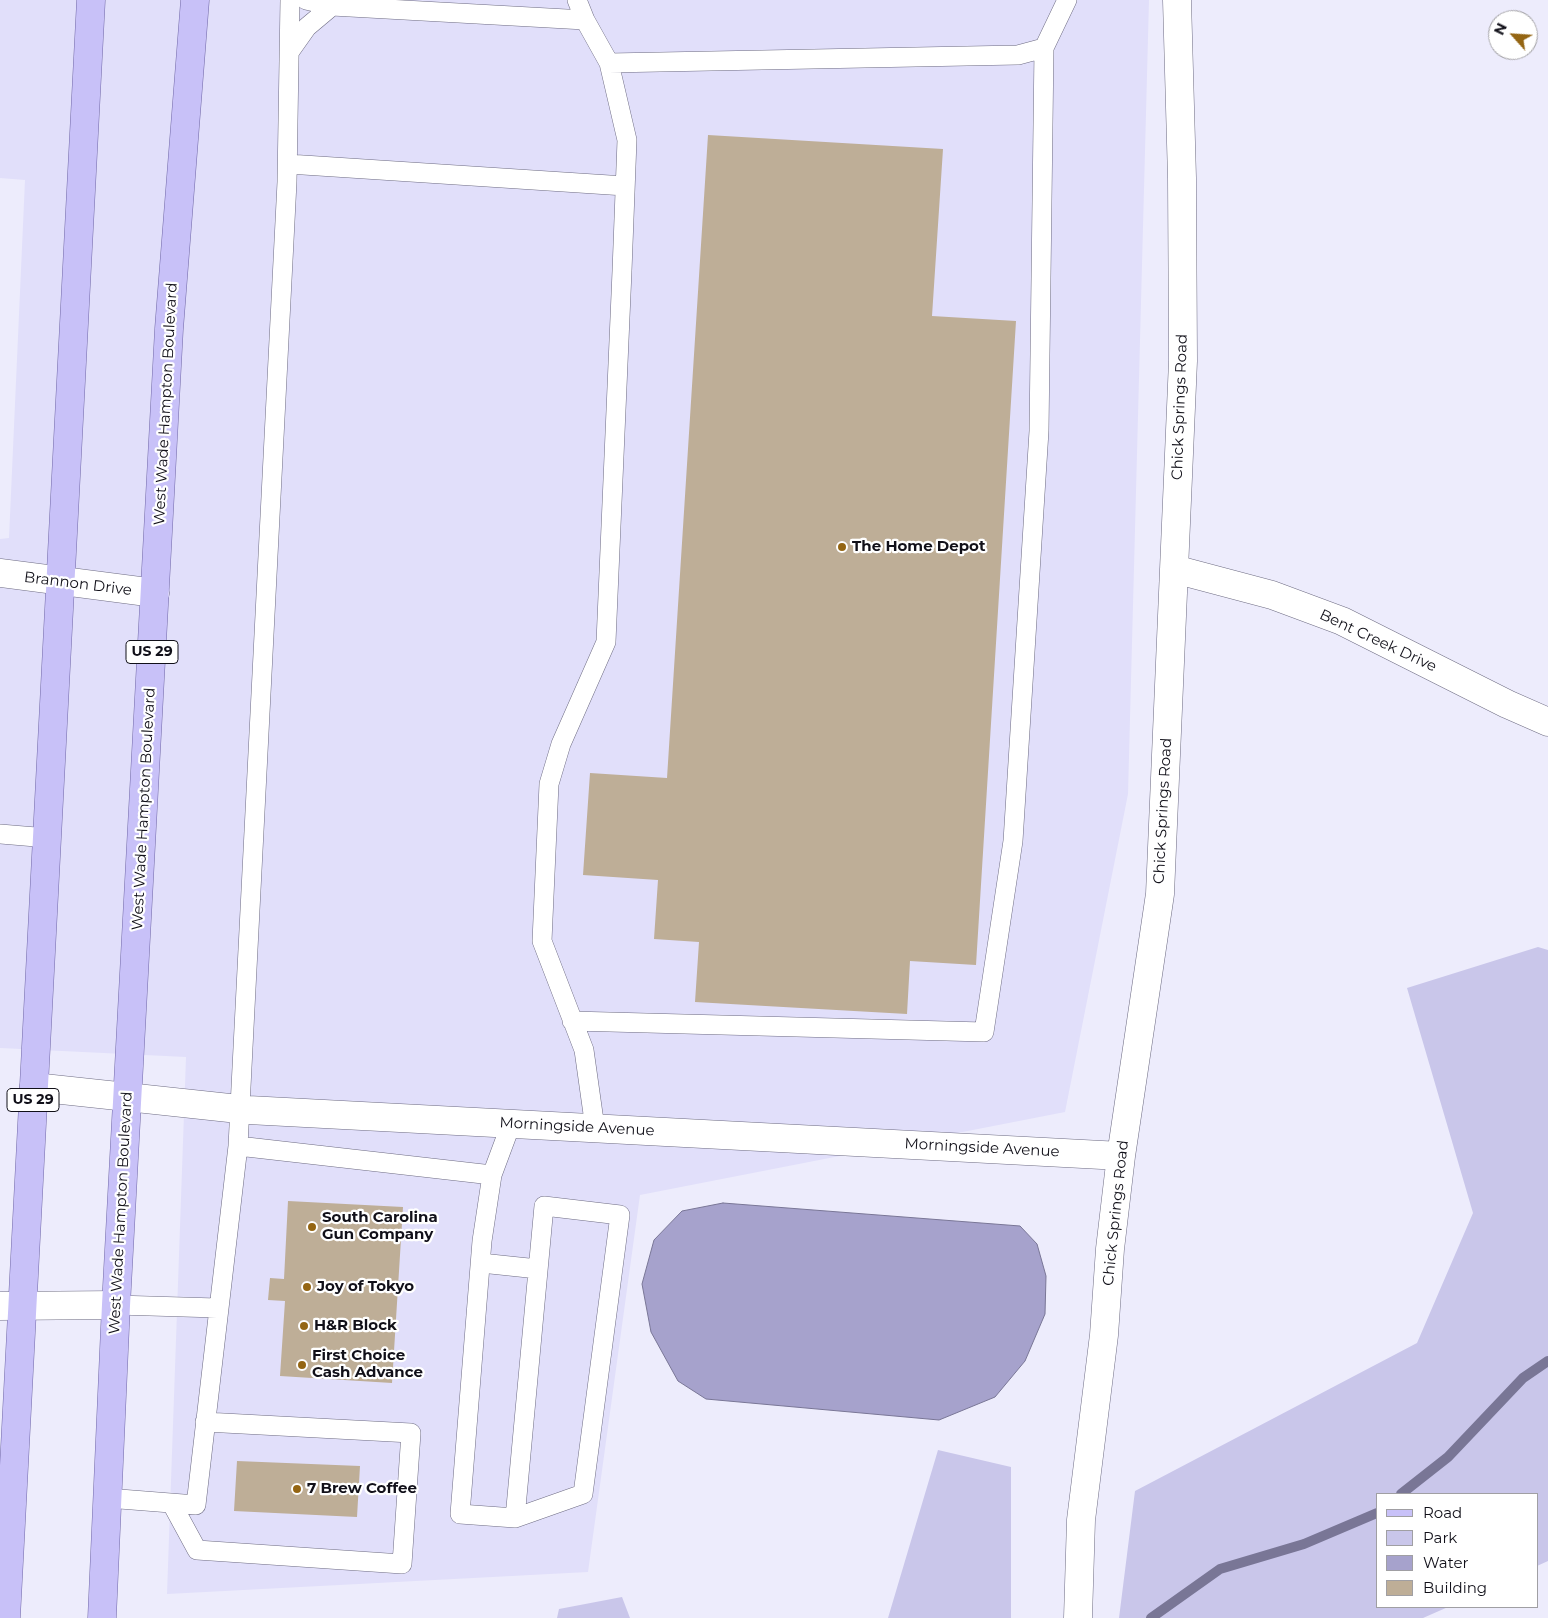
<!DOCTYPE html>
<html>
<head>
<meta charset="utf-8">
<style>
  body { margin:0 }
  #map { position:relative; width:1548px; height:1618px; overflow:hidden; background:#edecfc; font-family:Montserrat,sans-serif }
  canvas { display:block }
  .legend { position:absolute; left:1376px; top:1493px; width:162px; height:115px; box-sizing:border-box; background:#fff; border:1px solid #a09fa3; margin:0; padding:6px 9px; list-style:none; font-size:15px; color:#111019 }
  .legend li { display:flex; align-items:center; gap:10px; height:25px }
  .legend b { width:25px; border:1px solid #a09fa3 }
  .north { position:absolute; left:1488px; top:10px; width:50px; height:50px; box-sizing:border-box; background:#fff; border:1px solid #a09fa3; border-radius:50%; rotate:296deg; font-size:14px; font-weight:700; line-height:20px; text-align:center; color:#111019 }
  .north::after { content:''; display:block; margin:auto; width:18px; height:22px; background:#946513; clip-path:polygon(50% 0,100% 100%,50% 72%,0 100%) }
</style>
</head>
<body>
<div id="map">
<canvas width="1548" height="1618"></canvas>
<ul class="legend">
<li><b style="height:6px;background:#c8c1f8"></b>Road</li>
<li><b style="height:14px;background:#c9c6ea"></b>Park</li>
<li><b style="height:14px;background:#a6a2cc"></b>Water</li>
<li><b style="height:14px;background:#beae97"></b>Building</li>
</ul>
<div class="north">N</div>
</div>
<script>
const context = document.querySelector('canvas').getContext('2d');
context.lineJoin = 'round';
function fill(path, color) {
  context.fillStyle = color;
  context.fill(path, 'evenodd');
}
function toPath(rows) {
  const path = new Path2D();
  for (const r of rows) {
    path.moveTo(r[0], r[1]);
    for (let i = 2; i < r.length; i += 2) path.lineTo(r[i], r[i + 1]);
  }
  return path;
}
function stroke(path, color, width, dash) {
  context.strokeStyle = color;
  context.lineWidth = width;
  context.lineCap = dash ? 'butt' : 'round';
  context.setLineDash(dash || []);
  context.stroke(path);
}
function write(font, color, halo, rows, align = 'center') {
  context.font = font + ' Montserrat,sans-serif';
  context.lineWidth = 4.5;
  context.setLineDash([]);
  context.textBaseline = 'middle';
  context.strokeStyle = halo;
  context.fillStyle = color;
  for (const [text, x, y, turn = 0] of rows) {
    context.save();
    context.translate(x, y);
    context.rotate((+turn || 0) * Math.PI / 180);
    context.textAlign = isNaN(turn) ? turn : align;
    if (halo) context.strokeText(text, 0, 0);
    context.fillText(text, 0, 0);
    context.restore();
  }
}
fill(toPath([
  [0,0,1149,0,1128,794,1065,1112,640,1195,588,1572,167,1594,186,1057,0,1048,0,539,9,538,25,180,0,178]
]), '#e1dffa');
fill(toPath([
  [1538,947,1548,950,1548,1561,1537,1566,1537,1494,1377,1494,1377,1607,1448,1607,1423,1618,1119,1618,1135,1491,1417,1343,1473,1213,1407,988],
  [938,1450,1011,1467,1011,1618,888,1618],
  [622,1597,630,1618,557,1618,559,1609]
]), '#c9c6ea');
const water = toPath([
  [723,1203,1020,1226,1037,1244,1046,1276,1045,1314,1025,1361,995,1397,939,1420,706,1399,678,1381,651,1332,642,1284,654,1240,682,1211,723,1203]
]);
fill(water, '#a6a2cc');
stroke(water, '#797696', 1);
stroke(toPath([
  [1401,1494,1448,1457,1523,1378,1548,1361],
  [1151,1618,1220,1569,1304,1544,1377,1513]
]), '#797696', 10);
fill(toPath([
  [708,135,943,149,932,316,1016,321,976,965,910,961,907,1014,695,1002,699,942,654,939,658,880,583,875,590,773,667,778],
  [288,1201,403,1207,392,1383,280,1376,285,1301,268,1300,270,1278,284,1279],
  [237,1461,360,1466,357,1517,234,1511]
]), '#beae97');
const lane = toPath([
  [306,0,332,6,585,20],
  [577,0,585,20,609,63,627,140,622,271,606,642,561,744,549,784,542,941,584,1050,595,1128],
  [290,51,307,27,332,6],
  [609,63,1018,55,1044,48,1067,0],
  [288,164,625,186],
  [0,834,48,838],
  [572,1021,984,1032,1013,841,1039,431,1044,48],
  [238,1146,287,182,290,0],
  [492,1175,482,1241,460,1514,515,1518,544,1206,620,1215,583,1494,515,1518],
  [481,1263,538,1269],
  [116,1305,217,1308],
  [107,1498,196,1505,238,1146,492,1175,511,1124],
  [172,1504,197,1550,402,1564,411,1433,205,1422]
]);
const street = toPath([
  [1174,569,1272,595,1342,621,1507,704,1548,722],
  [0,573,155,593],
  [34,1087,248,1110,1121,1156],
  [1078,1618,1081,1520,1104,1335,1110,1249,1121,1156,1160,894,1183,361,1182,178,1177,0]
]);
const secondary = toPath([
  [0,1306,116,1305]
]);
const primary = toPath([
  [6,1618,91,0],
  [102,1618,116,1305,169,329,195,0]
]);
stroke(lane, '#6e6c83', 20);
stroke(street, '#6e6c83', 29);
stroke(secondary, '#6e6c83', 29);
stroke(primary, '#7168a7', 29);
stroke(lane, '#fff', 19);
stroke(street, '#fff', 28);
stroke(secondary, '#fff', 28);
stroke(primary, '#c8c1f8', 28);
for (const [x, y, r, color] of [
  [842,547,5,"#946513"],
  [312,1227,5,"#946513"],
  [307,1287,5,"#946513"],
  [304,1326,5,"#946513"],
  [302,1365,5,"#946513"],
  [297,1489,5,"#946513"]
]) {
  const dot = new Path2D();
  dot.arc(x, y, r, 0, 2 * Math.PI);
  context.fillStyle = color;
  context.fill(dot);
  stroke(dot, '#fff', 2);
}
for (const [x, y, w] of [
  [152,652,52],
  [33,1100,52]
]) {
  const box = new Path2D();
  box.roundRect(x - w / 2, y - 11.5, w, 23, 4);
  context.fillStyle = '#fff';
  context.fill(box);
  stroke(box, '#111019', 1);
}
write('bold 14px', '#111019', null, [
  ["US 29",152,652],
  ["US 29",33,1100]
]);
write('15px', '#111019', '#fff', [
  ["West Wade Hampton Boulevard",166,404,-87],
  ["Chick Springs Road",1180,407,-88],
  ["Brannon Drive",78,584,7],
  ["Bent Creek Drive",1378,641,25],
  ["West Wade Hampton Boulevard",144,809,-87],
  ["Chick Springs Road",1163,811,-87],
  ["Morningside Avenue",577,1127,3],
  ["Morningside Avenue",982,1148,3],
  ["West Wade Hampton Boulevard",121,1213,-87],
  ["Chick Springs Road",1116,1213,-84]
]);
write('bold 15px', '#111019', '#fff', [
  ["The Home Depot",852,547],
  ["South Carolina",322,1218],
  ["Gun Company",322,1235],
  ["Joy of Tokyo",317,1287],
  ["H&R Block",314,1326],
  ["First Choice",312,1356],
  ["Cash Advance",312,1373],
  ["7 Brew Coffee",307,1489]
], 'left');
</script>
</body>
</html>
